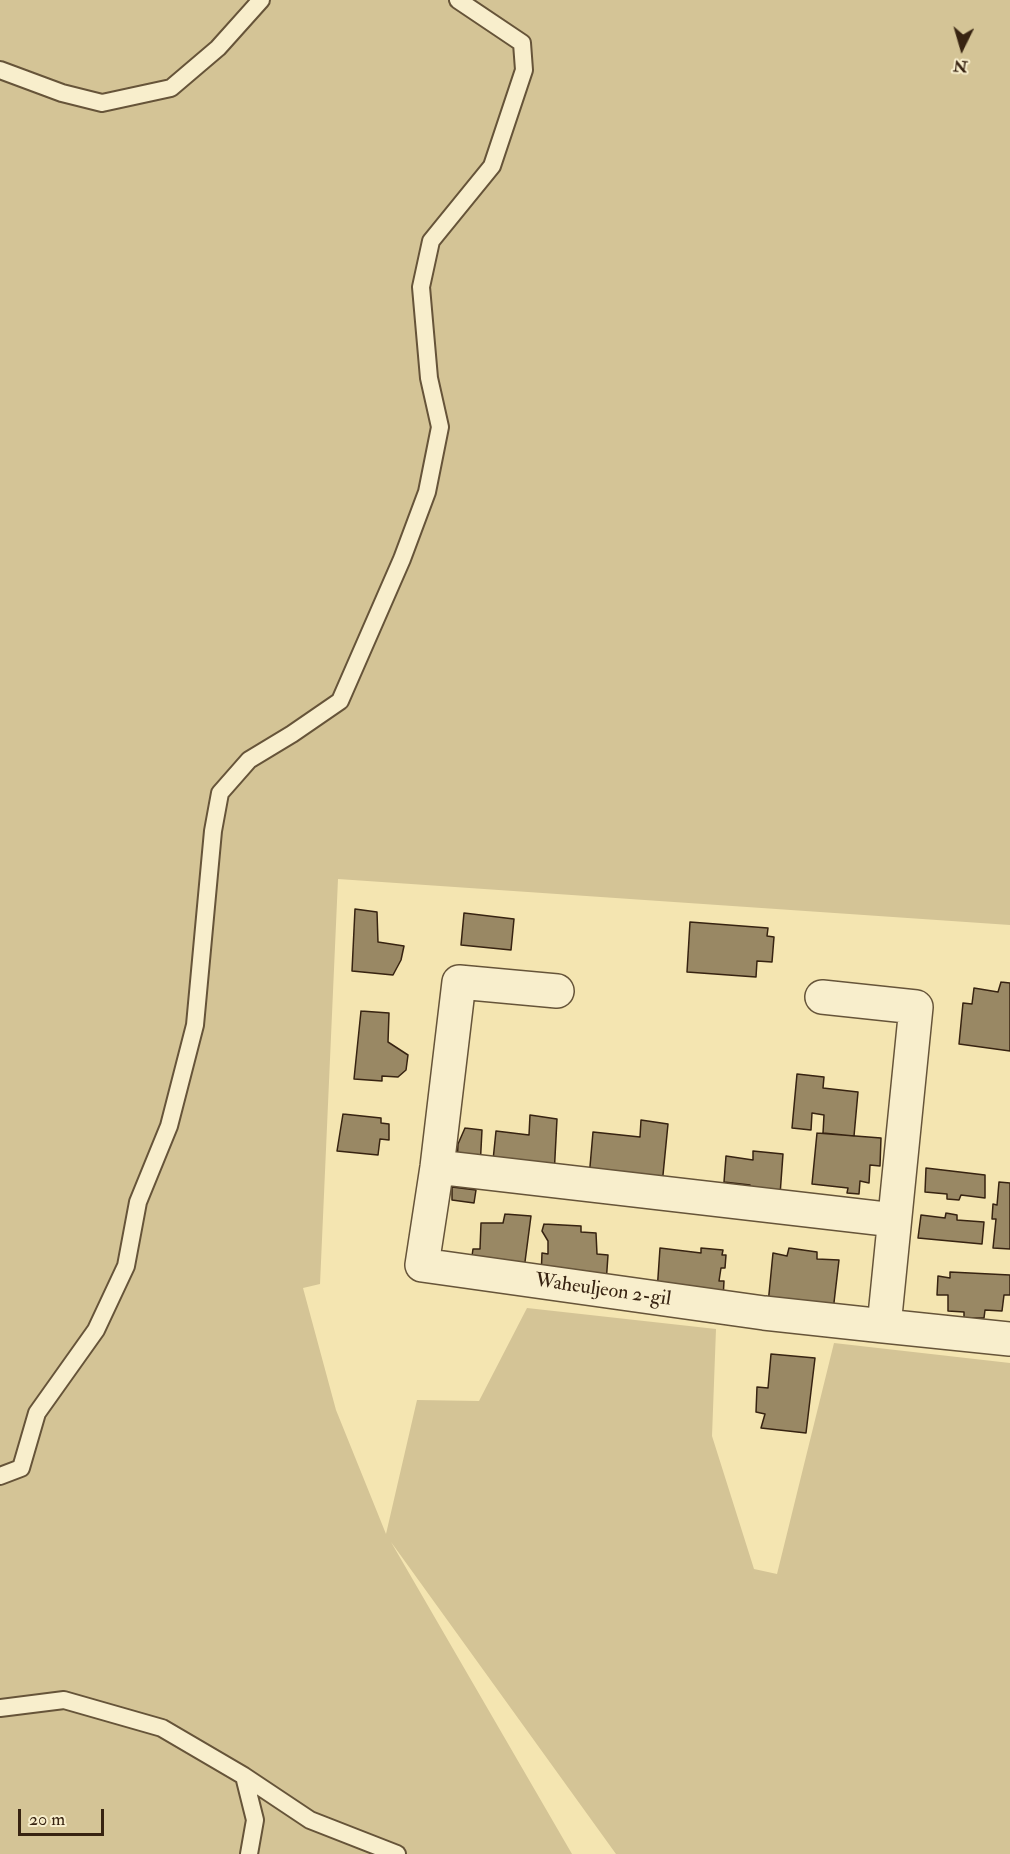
<!DOCTYPE html>
<html>
<head>
<meta charset="utf-8">
<style>
  body { margin:0 }
  #map { position:relative; width:1010px; height:1854px; overflow:hidden; background:#f4e5b1; font-family:"IM FELL Double Pica",serif }
  canvas { display:block }
  .north { position:absolute; left:932px; top:18px; width:60px; height:60px; -webkit-text-stroke:4px #f8eecc; paint-order:stroke; rotate:185deg; font-size:16px; font-weight:700; line-height:24px; text-align:center; color:#372311 }
  .north::after { content:''; display:block; margin:auto; width:21px; height:27px; background:#372311; clip-path:polygon(50% 0,100% 100%,50% 72%,0 100%) }
  .scale { position:absolute; left:18px; top:1809px; width:86px; height:27px; box-sizing:border-box; border:3px solid #372311; border-top:0; padding-left:8px; font-size:18px; line-height:21px; white-space:nowrap; color:#372311; -webkit-text-stroke:4px #f8eecc; paint-order:stroke }
</style>
</head>
<body>
<div id="map">
<canvas width="1010" height="1854"></canvas>
<div class="north">N</div>
<div class="scale">20 m</div>
</div>
<script>
const context = document.querySelector('canvas').getContext('2d');
context.lineJoin = 'round';
function fill(path, color) {
  context.fillStyle = color;
  context.fill(path, 'evenodd');
}
function toPath(rows) {
  const path = new Path2D();
  for (const r of rows) {
    path.moveTo(r[0], r[1]);
    for (let i = 2; i < r.length; i += 2) path.lineTo(r[i], r[i + 1]);
  }
  return path;
}
function stroke(path, color, width, dash) {
  context.strokeStyle = color;
  context.lineWidth = width;
  context.lineCap = dash ? 'butt' : 'round';
  context.setLineDash(dash || []);
  context.stroke(path);
}
function write(font, color, halo, rows, align = 'center') {
  context.font = font + ' "IM FELL Double Pica",serif';
  context.lineWidth = 6;
  context.setLineDash([]);
  context.textBaseline = 'middle';
  context.strokeStyle = halo;
  context.fillStyle = color;
  for (const [text, x, y, turn = 0] of rows) {
    context.save();
    context.translate(x, y);
    context.rotate((+turn || 0) * Math.PI / 180);
    context.textAlign = isNaN(turn) ? turn : align;
    if (halo) context.strokeText(text, 0, 0);
    context.fillText(text, 0, 0);
    context.restore();
  }
}
fill(toPath([
  [0,0,1010,0,1010,925,338,879,320,1284,303,1288,336,1410,386,1534,417,1400,479,1401,527,1308,716,1329,712,1436,754,1569,777,1574,834,1343,1010,1363,1010,1854,616,1854,391,1542,572,1854,0,1854]
]), '#d4c496');
const building = toPath([
  [355,909,377,912,378,942,404,946,401,960,393,975,352,971,355,909],
  [464,913,514,919,511,950,461,945,464,913],
  [690,922,768,928,767,936,774,937,772,962,757,961,756,977,687,972,690,922],
  [1001,982,1010,983,1010,1051,959,1044,963,1003,972,1004,974,988,998,992,1001,982],
  [361,1011,389,1013,388,1042,408,1055,406,1070,398,1077,382,1076,382,1081,354,1079,361,1011],
  [797,1074,824,1077,823,1088,858,1092,854,1136,823,1133,824,1115,812,1113,811,1130,792,1128,797,1074],
  [343,1114,381,1118,381,1123,389,1124,389,1140,380,1139,378,1155,337,1151,343,1114],
  [530,1115,557,1119,554,1176,492,1170,496,1131,529,1135,530,1115],
  [641,1120,668,1124,662,1185,589,1178,593,1132,640,1137,641,1120],
  [465,1128,482,1130,480,1168,457,1165,458,1144,465,1128],
  [817,1133,881,1138,880,1166,870,1165,869,1183,860,1181,859,1194,847,1193,848,1188,812,1184,817,1133],
  [753,1151,783,1154,780,1195,749,1192,750,1185,724,1182,726,1156,753,1160,753,1151],
  [926,1168,985,1175,985,1198,961,1195,959,1200,947,1199,947,1194,925,1192,926,1168],
  [999,1182,1010,1183,1010,1249,993,1248,996,1219,992,1219,993,1204,997,1205,999,1182],
  [452,1187,476,1190,474,1203,452,1200,452,1187],
  [946,1213,957,1215,957,1220,984,1222,982,1244,918,1238,921,1215,945,1218,946,1213],
  [505,1214,531,1216,523,1277,470,1270,473,1249,480,1249,481,1223,503,1223,505,1214],
  [544,1224,581,1226,581,1232,596,1233,597,1254,608,1255,606,1284,541,1278,542,1253,548,1254,548,1241,542,1231,544,1224],
  [660,1248,701,1253,701,1248,723,1250,722,1255,726,1255,725,1268,721,1268,719,1281,724,1281,723,1299,657,1292,660,1248],
  [789,1248,817,1252,817,1259,839,1260,833,1311,768,1304,773,1253,787,1256,789,1248],
  [950,1272,1010,1275,1010,1295,1004,1295,1002,1311,985,1310,984,1318,964,1318,964,1312,948,1311,948,1295,937,1295,938,1276,950,1278,950,1272],
  [771,1354,815,1358,806,1433,761,1428,765,1414,756,1412,757,1387,768,1388,771,1354]
]);
fill(building, '#998864');
stroke(building, '#372311', 1.5);
const lane = toPath([
  [0,70,62,93,102,103,171,88,218,48,261,0],
  [0,1476,21,1468,37,1413,96,1330,126,1266,138,1202,169,1126,195,1025,213,831,220,793,249,760,292,734,340,701,402,559,427,492,440,427,429,378,421,287,431,241,492,166,524,70,522,43,458,0],
  [0,1708,64,1700,162,1728,244,1776,310,1820,397,1854],
  [244,1776,255,1820,249,1854]
]);
const street = toPath([
  [557,991,459,982,437,1167,422,1265,764,1313,884,1326],
  [822,997,916,1007,884,1326,1010,1339],
  [437,1167,894,1220]
]);
stroke(lane, '#665439', 20);
stroke(street, '#665439', 36);
stroke(lane, '#f8eecc', 16);
stroke(street, '#f8eecc', 33);
write('20px', '#372311', '#f8eecc', [
  ["Waheuljeon 2-gil",603,1291,8]
]);
</script>
</body>
</html>
